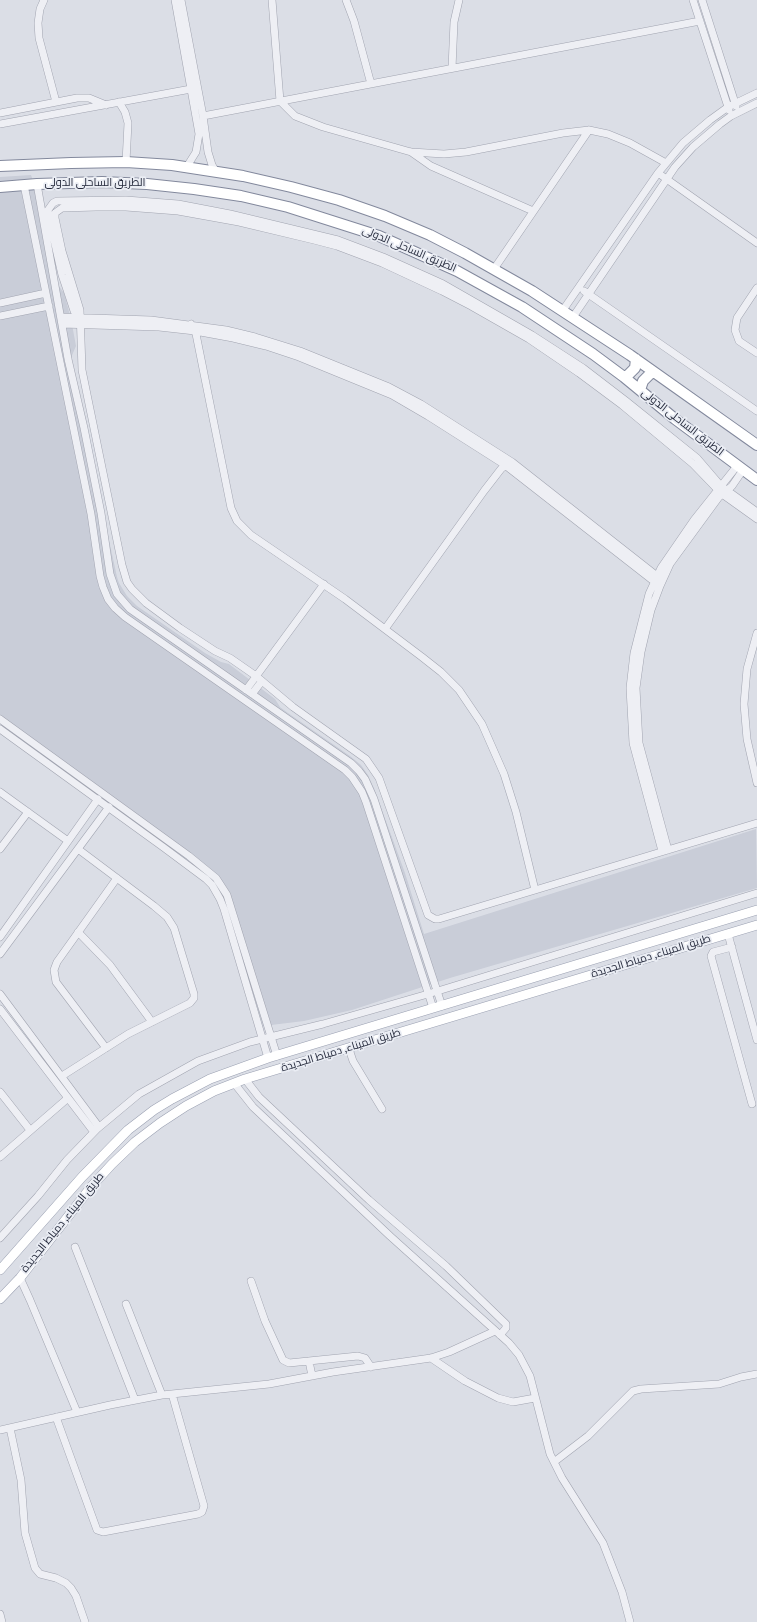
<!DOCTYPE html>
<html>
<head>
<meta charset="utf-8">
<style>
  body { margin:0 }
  canvas { display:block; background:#dbdee6 }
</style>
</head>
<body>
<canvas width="757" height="1622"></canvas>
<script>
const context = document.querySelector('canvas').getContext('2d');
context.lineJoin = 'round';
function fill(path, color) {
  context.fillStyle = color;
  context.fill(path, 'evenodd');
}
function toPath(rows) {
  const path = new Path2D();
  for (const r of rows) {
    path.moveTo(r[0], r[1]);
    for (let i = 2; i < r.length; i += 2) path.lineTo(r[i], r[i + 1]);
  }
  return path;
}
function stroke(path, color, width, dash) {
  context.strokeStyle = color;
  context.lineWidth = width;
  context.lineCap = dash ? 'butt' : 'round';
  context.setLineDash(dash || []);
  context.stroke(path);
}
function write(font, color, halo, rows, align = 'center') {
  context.font = font + ' "Source Sans 3",Cairo,sans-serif';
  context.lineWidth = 3.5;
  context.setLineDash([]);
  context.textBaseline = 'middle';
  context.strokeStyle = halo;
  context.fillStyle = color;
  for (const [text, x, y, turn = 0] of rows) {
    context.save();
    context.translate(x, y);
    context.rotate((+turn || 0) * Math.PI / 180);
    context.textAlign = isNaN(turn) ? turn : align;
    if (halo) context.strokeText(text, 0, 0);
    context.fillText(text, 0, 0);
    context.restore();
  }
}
fill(toPath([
  [31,175,41,203,58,285,64,293,71,319,76,346,70,360,117,577,119,583,127,596,137,606,205,653,221,662,229,664,275,699,280,707,288,713,350,756,361,765,368,775,374,788,405,873,424,934,756,829,757,888,450,978,352,1010,304,1021,263,1026,223,897,214,882,207,875,0,723,0,177]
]), '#c9cdd8');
const minor = toPath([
  [44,0,40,9,38,23,39,38,56,102],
  [175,0,199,134,196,152,186,168],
  [181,0,203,116,208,152,212,165,216,172],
  [272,0,280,101,295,116,323,127,411,152,444,154,466,152,563,133,589,130,608,134,630,143,666,163],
  [346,0,354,21,371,84],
  [693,0,729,110],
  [702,0,736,106],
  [452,68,454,22,459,0],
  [119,102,125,112,128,123,126,162],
  [0,113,77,98,89,98,106,105],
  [203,116,700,21],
  [0,124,191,89],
  [411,152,431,166,533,211],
  [658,173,757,243],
  [37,184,68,359,84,428,101,513,110,574,117,594,130,609,351,763,359,771,365,779,374,799,442,1006],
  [24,185,91,514,100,576,103,587,108,599,115,608,125,617,345,770,352,777,362,792,366,802,433,1008],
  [494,269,589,130],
  [757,288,737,318,735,330,739,341,757,353],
  [584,291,757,411],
  [0,303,46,293],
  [563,310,658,173,683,143,710,120,728,107,757,93],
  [0,316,49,306],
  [61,317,151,320,226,330,255,337,300,351,389,387,421,404,512,462,662,580],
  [573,317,675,167,693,147,720,124,731,116,757,103],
  [79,318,74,311,62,275,49,218,48,210,53,203,57,201,126,200,178,204,230,214,338,240,383,257,443,284,532,335,583,368,626,401,697,458,721,486,757,512],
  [62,324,159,327,195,331,233,338,266,346,299,357,392,395,428,416,505,465,660,586],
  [191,324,196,334,231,508,237,521,251,535,345,599,422,657,441,672,459,690,482,724,504,774,516,812,535,890],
  [757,519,722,494,693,464,622,405,579,373,529,339,471,306,442,291,382,263,337,246,314,240,239,222,178,211,126,207,96,207,62,208,55,213,55,218,62,251,80,310,82,370,122,565,127,582,132,589,146,603,180,628,215,651,230,658,256,676,293,707,366,759,379,778,428,915,435,919,439,919,757,823],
  [385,629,484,491,501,469,507,464],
  [757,633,747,669,744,704,747,739,757,783],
  [246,690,324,584],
  [252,694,262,681],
  [0,719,189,856,216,878,227,895,277,1056],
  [0,729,163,847,206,879,212,885,220,899,224,909,268,1058],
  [0,792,68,841],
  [0,849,28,812],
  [668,850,639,743,636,688,641,652,651,610,660,586,670,564,719,497,732,486,743,470],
  [662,851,633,743,630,688,634,653,649,594,661,568,694,520,737,466],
  [78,932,110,965,152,1022],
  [728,934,757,1040],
  [0,937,98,799],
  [732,947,713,952,711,956,752,1104],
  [0,954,109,807],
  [0,994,99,1127],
  [0,1009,94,1132],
  [106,1048,56,982,54,970,57,962,117,878],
  [349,1049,353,1061,382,1109],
  [62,1076,128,1034,190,1003,194,998,194,994,174,928,167,917,154,906,78,849],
  [245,1079,259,1097,369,1200,446,1266,506,1324,506,1328,500,1335],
  [234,1083,253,1107,390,1236,509,1343,519,1355,530,1376,550,1454,562,1478,603,1543,622,1592,630,1622],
  [0,1092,30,1130],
  [0,1157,68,1098],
  [0,1238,38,1196,67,1160,97,1129,139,1094,198,1061,250,1042,323,1024,428,994,757,893],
  [75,1247,135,1400],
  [20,1278,30,1300,77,1412],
  [251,1281,265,1321,283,1360,289,1363,358,1356,365,1358,371,1367],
  [126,1304,162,1395],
  [431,1358,465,1381,498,1398,513,1402,535,1398],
  [309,1361,312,1376],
  [56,1417,97,1530,103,1532,198,1514,202,1512,204,1506,172,1394],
  [10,1428,21,1480,25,1533,35,1568,40,1574,56,1578,66,1583,71,1588,76,1596,85,1622],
  [0,1430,110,1405,162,1395,269,1384,333,1372,431,1358,449,1352,495,1331],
  [554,1462,588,1436,633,1391,641,1389,719,1384,741,1377,757,1374],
  [0,1614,2,1622]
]);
const major = toPath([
  [0,1270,82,1177,128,1130,154,1110,172,1099,210,1079,268,1058,757,910],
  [0,1299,20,1278,91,1187,112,1164,135,1142,160,1123,186,1106,214,1091,245,1079,757,925]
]);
const highway = toPath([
  [0,166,71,163,126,162,172,165,243,176,291,187,339,200,385,216,430,235,465,253,532,291,630,355,757,445],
  [0,187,37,184,102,182,147,184,194,189,241,196,288,207,379,236,457,271,522,307,593,354,624,377,675,419,757,480],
  [624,377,628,375,635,368,636,359],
  [640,390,643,381,650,374,654,372]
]);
stroke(minor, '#a1a4b0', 8);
stroke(major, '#9ba1b2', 10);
stroke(highway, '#83899d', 12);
stroke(minor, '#eeeff4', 7);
stroke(major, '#fff', 9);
stroke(highway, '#fff', 10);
write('11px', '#252a3c', '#eaedf4', [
  ["الطريق الساحلى الدولى",95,184],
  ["الطريق الساحلى الدولى",409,250,23],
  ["الطريق الساحلى الدولى",682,423,38],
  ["طريق الميناء, دمياط الجديدة",651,957,-17],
  ["طريق الميناء, دمياط الجديدة",341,1051,-17],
  ["طريق الميناء, دمياط الجديدة",63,1223,-51]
]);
</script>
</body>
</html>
